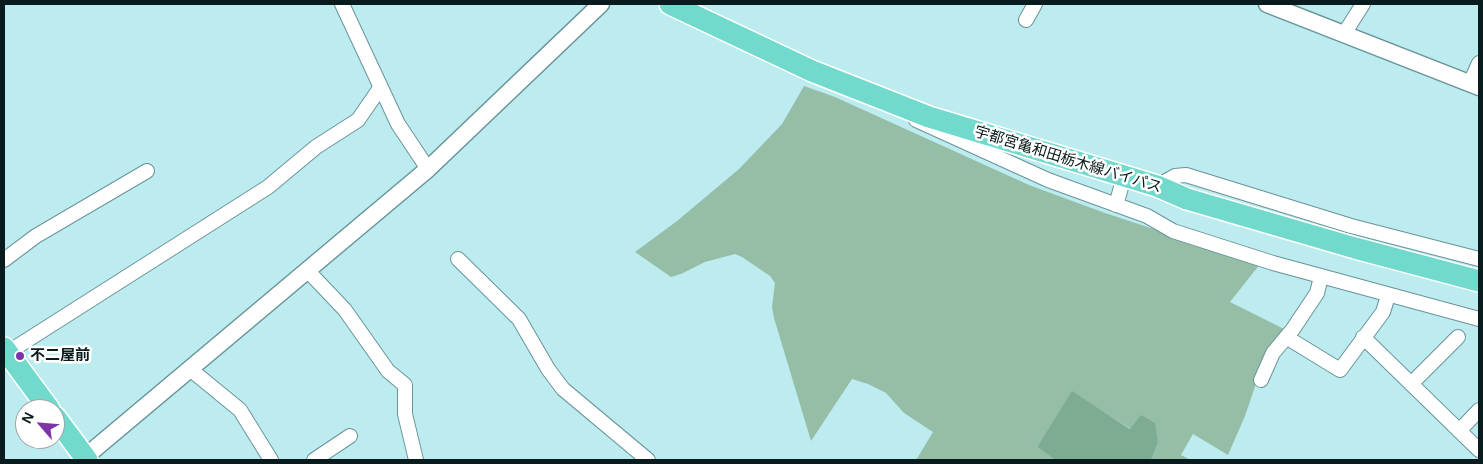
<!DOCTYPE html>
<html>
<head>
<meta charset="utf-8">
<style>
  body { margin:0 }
  #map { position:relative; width:1483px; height:464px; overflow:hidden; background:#bdecf0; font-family:Arial,sans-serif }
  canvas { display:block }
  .frame { position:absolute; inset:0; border:5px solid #091b1d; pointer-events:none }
  .north { position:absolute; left:15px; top:399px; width:50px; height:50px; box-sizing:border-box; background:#fff; border:1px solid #9da4a5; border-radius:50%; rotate:297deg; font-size:14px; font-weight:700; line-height:20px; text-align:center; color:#091b1d }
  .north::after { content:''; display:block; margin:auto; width:18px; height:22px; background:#7c34a7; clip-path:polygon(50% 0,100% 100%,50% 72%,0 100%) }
</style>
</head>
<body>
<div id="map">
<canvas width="1483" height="464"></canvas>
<div class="frame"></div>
<div class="north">N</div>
</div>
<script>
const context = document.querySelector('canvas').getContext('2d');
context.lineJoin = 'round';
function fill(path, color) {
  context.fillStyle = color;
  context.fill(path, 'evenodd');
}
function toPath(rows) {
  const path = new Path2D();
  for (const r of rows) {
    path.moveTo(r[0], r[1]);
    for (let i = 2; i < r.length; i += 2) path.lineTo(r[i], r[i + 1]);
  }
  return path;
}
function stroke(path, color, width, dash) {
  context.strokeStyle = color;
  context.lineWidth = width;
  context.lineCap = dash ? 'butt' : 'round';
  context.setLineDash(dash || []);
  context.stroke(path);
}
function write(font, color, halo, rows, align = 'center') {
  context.font = font + ' Arial,"Noto Sans JP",sans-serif';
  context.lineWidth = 5;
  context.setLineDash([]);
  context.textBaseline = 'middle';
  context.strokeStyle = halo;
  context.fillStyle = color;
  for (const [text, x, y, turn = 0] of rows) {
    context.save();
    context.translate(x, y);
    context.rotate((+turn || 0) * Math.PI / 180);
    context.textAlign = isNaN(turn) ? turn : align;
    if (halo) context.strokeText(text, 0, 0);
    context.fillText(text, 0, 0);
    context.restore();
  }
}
fill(toPath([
  [804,86,835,97,1029,185,1105,213,1260,264,1230,302,1286,330,1259,375,1245,416,1228,455,1193,434,1181,455,1191,460,1151,460,1158,443,1155,433,1131,429,1072,392,1037,447,1055,460,916,460,933,432,904,413,886,393,868,384,852,379,811,441,774,318,772,307,775,283,770,276,742,257,735,254,705,262,681,274,671,277,635,252,677,221,739,169,782,124]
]), '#96bea7');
fill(toPath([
  [1072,391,1130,429,1141,415,1155,423,1158,443,1151,460,1055,460,1037,447]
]), '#7dac92');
const minor = toPath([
  [342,4,398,124,428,169],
  [1026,20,1035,4],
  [1344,34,1363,4],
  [1470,83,1479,63],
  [916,120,1048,180,1147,216,1173,231,1273,263,1479,319],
  [1157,186,1175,176,1186,175,1351,226,1479,259],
  [1116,205,1124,177],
  [458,259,519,319,548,369,563,389,648,460],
  [4,260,36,236,147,171],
  [307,270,345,310,388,371,405,385,405,414,416,460],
  [1286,337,1340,370,1383,312,1388,296],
  [1363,337,1479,450],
  [7,353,268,187,316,147,358,120,380,88],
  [190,369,240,410,271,460],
  [1261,380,1273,353,1293,329,1317,293,1321,277],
  [1411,384,1458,337],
  [1459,431,1479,410],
  [314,460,350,436]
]);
const tertiary = toPath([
  [1267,4,1479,87],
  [85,457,428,169,601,4]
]);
const primary = toPath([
  [670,4,812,71,929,117,1157,186,1187,199,1355,248,1479,281],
  [4,348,49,409],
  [55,417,87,460]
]);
stroke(minor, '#689498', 16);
stroke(tertiary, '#689498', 19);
stroke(primary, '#fff', 24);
stroke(minor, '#fff', 14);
stroke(tertiary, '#fff', 16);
stroke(primary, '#72d9cd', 21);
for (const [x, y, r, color] of [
  [20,356,5,"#7c34a7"]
]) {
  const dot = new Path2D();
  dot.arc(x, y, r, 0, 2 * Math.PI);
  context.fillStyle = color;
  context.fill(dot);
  stroke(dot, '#fff', 2);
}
write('15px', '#091b1d', '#fff', [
  ["宇都宮亀和田栃木線バイパス",1068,160,17]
]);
write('bold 15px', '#091b1d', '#fff', [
  ["不二屋前",30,356]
], 'left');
</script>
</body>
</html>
